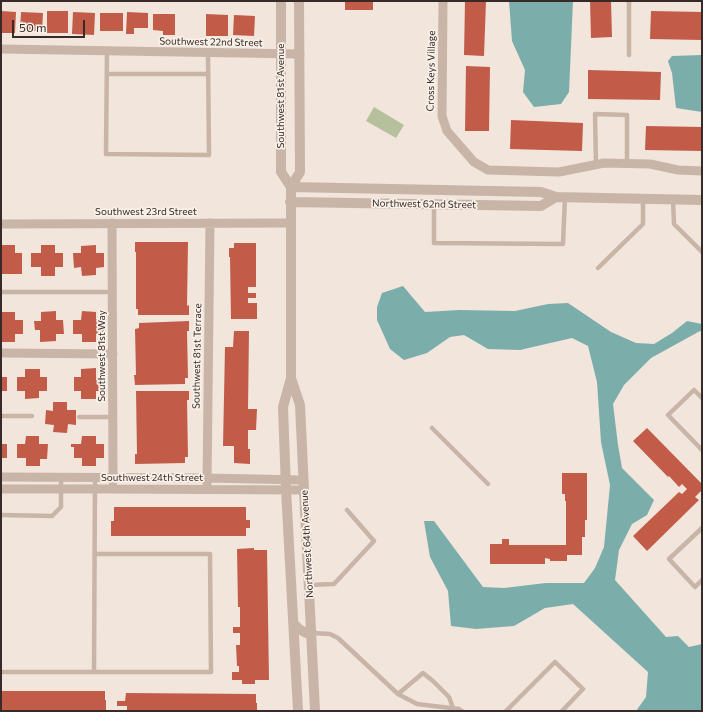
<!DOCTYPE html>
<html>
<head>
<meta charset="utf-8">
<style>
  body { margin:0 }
  #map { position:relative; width:703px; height:712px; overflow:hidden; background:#f1e5dc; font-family:Commissioner,sans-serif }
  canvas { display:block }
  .frame { position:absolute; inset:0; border:2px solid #362b28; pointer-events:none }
  .scale { position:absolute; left:12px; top:20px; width:73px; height:18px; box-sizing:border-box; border:2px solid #362b28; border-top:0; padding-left:5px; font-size:12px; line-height:14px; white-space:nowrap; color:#362b28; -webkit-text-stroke:3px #f9f0e8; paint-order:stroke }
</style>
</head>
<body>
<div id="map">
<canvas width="703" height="712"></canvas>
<div class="frame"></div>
<div class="scale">50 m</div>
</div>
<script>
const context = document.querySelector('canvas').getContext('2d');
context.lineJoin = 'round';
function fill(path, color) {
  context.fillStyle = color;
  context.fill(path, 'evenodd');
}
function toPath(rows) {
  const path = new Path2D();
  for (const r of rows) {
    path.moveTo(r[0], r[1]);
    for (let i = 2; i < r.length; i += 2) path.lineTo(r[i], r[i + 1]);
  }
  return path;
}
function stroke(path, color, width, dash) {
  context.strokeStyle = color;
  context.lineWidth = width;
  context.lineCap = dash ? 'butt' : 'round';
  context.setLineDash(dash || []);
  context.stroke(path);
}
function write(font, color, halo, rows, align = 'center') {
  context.font = font + ' Commissioner,sans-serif';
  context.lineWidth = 3.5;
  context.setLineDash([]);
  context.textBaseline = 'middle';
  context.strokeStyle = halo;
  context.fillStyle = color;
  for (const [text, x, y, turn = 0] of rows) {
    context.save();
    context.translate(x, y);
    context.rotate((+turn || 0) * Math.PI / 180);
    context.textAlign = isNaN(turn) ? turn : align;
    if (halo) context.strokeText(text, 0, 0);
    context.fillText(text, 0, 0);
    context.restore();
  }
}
fill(toPath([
  [374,107,404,125,396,138,366,121]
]), '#b7c09c');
fill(toPath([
  [509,1,573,1,569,92,561,104,534,107,523,92,525,70,512,41],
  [702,55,702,112,676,108,672,73,668,61,672,56],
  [403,286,425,312,459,310,515,311,548,304,568,303,611,332,636,343,654,344,672,333,687,321,702,324,702,332,700,331,651,358,624,385,613,404,618,445,622,468,654,500,647,515,632,524,619,550,615,580,666,637,678,636,689,647,702,644,702,711,636,711,646,697,648,672,573,604,545,608,514,626,476,629,451,626,448,591,430,557,424,521,434,521,483,587,504,588,546,583,584,583,595,568,604,547,610,485,601,442,597,382,588,346,572,338,520,350,488,349,464,335,450,337,427,353,404,360,390,349,377,320,377,307,382,293]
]), '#7badab');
fill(toPath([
  [345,1,373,1,373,10,345,10],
  [465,1,486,1,484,56,464,55],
  [590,1,611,1,612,37,591,38],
  [1,11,16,12,15,33,1,33],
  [47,11,68,11,68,33,47,33],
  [651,11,702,12,702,40,650,39],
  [21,12,43,13,42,31,20,30],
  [73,12,95,13,94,35,72,34],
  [127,12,148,13,148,28,134,28,134,34,126,34],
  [100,13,123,13,123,31,100,31],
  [153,14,175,14,175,35,163,35,163,31,153,30],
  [206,14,228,15,228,36,206,36],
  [234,15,255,16,254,36,233,35],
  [466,66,490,67,489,131,465,131],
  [588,70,661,72,660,100,588,99],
  [511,120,583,123,582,151,510,149],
  [646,126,702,127,702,151,645,150],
  [135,242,188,242,187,306,189,305,189,315,138,315,138,309,136,309,136,252,135,252],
  [234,243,256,243,256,287,248,287,248,293,256,293,256,298,248,298,248,303,257,303,257,319,231,319,230,257,229,257,229,248,234,248],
  [1,245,15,245,15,253,22,253,22,274,1,274],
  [41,245,55,245,55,253,63,253,63,267,55,267,55,276,41,276,41,267,31,267,31,253,41,253],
  [96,245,96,253,104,253,104,267,96,268,96,275,82,276,81,267,74,268,73,253,81,253,81,246],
  [56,311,56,320,63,320,64,334,56,334,56,341,40,342,40,330,35,330,34,321,41,321,41,312],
  [82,311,96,312,96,319,104,320,104,334,96,334,96,342,82,342,82,334,73,334,73,320,81,320],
  [1,312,15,312,15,320,23,320,23,334,15,334,15,342,1,342],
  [189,321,189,331,187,331,188,378,185,378,185,384,135,385,134,375,136,375,135,329,139,328,139,323],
  [234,331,249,331,248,409,257,409,256,430,248,430,248,449,250,449,250,464,234,463,234,446,223,446,225,347,233,347],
  [96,368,96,377,104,377,104,391,96,391,96,399,81,399,81,391,74,391,74,377,81,377,81,369],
  [25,369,40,369,40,377,47,377,47,391,39,391,39,398,25,399,25,391,17,391,17,377,25,377],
  [1,377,7,377,7,391,1,391],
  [136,391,189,391,189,400,187,400,188,457,185,457,185,463,135,464,135,454,137,454],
  [53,402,67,402,67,410,76,410,76,425,68,424,67,433,53,432,54,425,45,424,46,410,53,411],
  [647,428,702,484,702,490,695,497,699,500,647,551,633,536,679,492,682,494,687,489,682,484,679,487,669,476,668,477,633,441],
  [26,436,39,436,39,444,48,444,47,459,40,459,40,466,26,466,26,458,17,458,17,444,25,444],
  [82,436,96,436,96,444,104,444,104,458,96,458,96,466,82,466,82,458,74,458,74,447,71,447,71,444,81,444],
  [1,444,7,444,7,458,1,458],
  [562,473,587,473,587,520,585,520,585,537,582,537,582,555,567,555,567,561,550,561,550,559,545,558,545,564,490,564,490,544,502,544,502,539,509,539,509,545,566,545,566,501,565,501,565,494,562,494],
  [114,507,246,507,246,520,250,520,250,528,246,528,246,536,111,536,111,521,114,521],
  [254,548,254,550,267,550,269,680,255,680,255,684,242,684,242,680,232,680,232,672,239,672,239,666,237,666,236,645,240,645,240,633,233,633,233,627,240,627,240,607,238,607,237,549],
  [1,691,105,691,105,700,106,700,106,711,1,711],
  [126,693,256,694,256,703,257,703,257,711,127,711,127,706,117,706,117,701,125,701]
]), '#c25c49');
stroke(toPath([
  [629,1,629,55],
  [107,51,106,154,209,155,208,53],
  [107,74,208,74],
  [596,165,595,114,627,115,627,164],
  [673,199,674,224,702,252],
  [434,205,434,243,563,244,565,197],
  [598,268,643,224,643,199],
  [1,292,113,292],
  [702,398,694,390,668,415,702,450],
  [1,416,32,416],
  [79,417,113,417],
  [432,428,488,484],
  [1,515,52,516,61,507,61,476],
  [702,528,669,559,695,587,702,580],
  [309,585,334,584,374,541,347,510],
  [312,633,330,634,338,638,398,694,417,704,459,709,462,711],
  [1,672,94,672,95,477],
  [94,672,211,672,210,554,95,554],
  [398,694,423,673,433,681,449,697,453,708],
  [506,711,555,662,583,689,562,711]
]), '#c9b4a8', 4.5);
stroke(toPath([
  [443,1,442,116,447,131,474,162,488,170,559,172,604,163,650,164,678,170,702,171],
  [1,49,300,54],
  [112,223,113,482],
  [1,224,290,223],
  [1,353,113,354],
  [1,477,207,478,303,480],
  [207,484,210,223],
  [1,489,113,489,304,490]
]), '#c9b4a8', 9);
stroke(toPath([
  [281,1,281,172,291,187],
  [291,187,541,192,556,197,702,200],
  [290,202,541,206,556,197],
  [291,378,300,405,304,490,315,711],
  [294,624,299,629,306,633,312,633],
  [298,711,286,489,283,407,291,378,291,187,300,172,299,1]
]), '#c9b4a8', 10);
write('10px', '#362b28', '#f9f0e8', [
  ["Southwest 22nd Street",211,42,1],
  ["Cross Keys Village",431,71,-89],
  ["Southwest 81st Avenue",281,96,-90],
  ["Northwest 62nd Street",424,204,1],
  ["Southwest 23rd Street",146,212],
  ["Southwest 81st Way",102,356,-90],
  ["Southwest 81st Terrace",197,356,-89],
  ["Southwest 24th Street",152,478],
  ["Northwest 64th Avenue",307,544,-93]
]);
</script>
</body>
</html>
